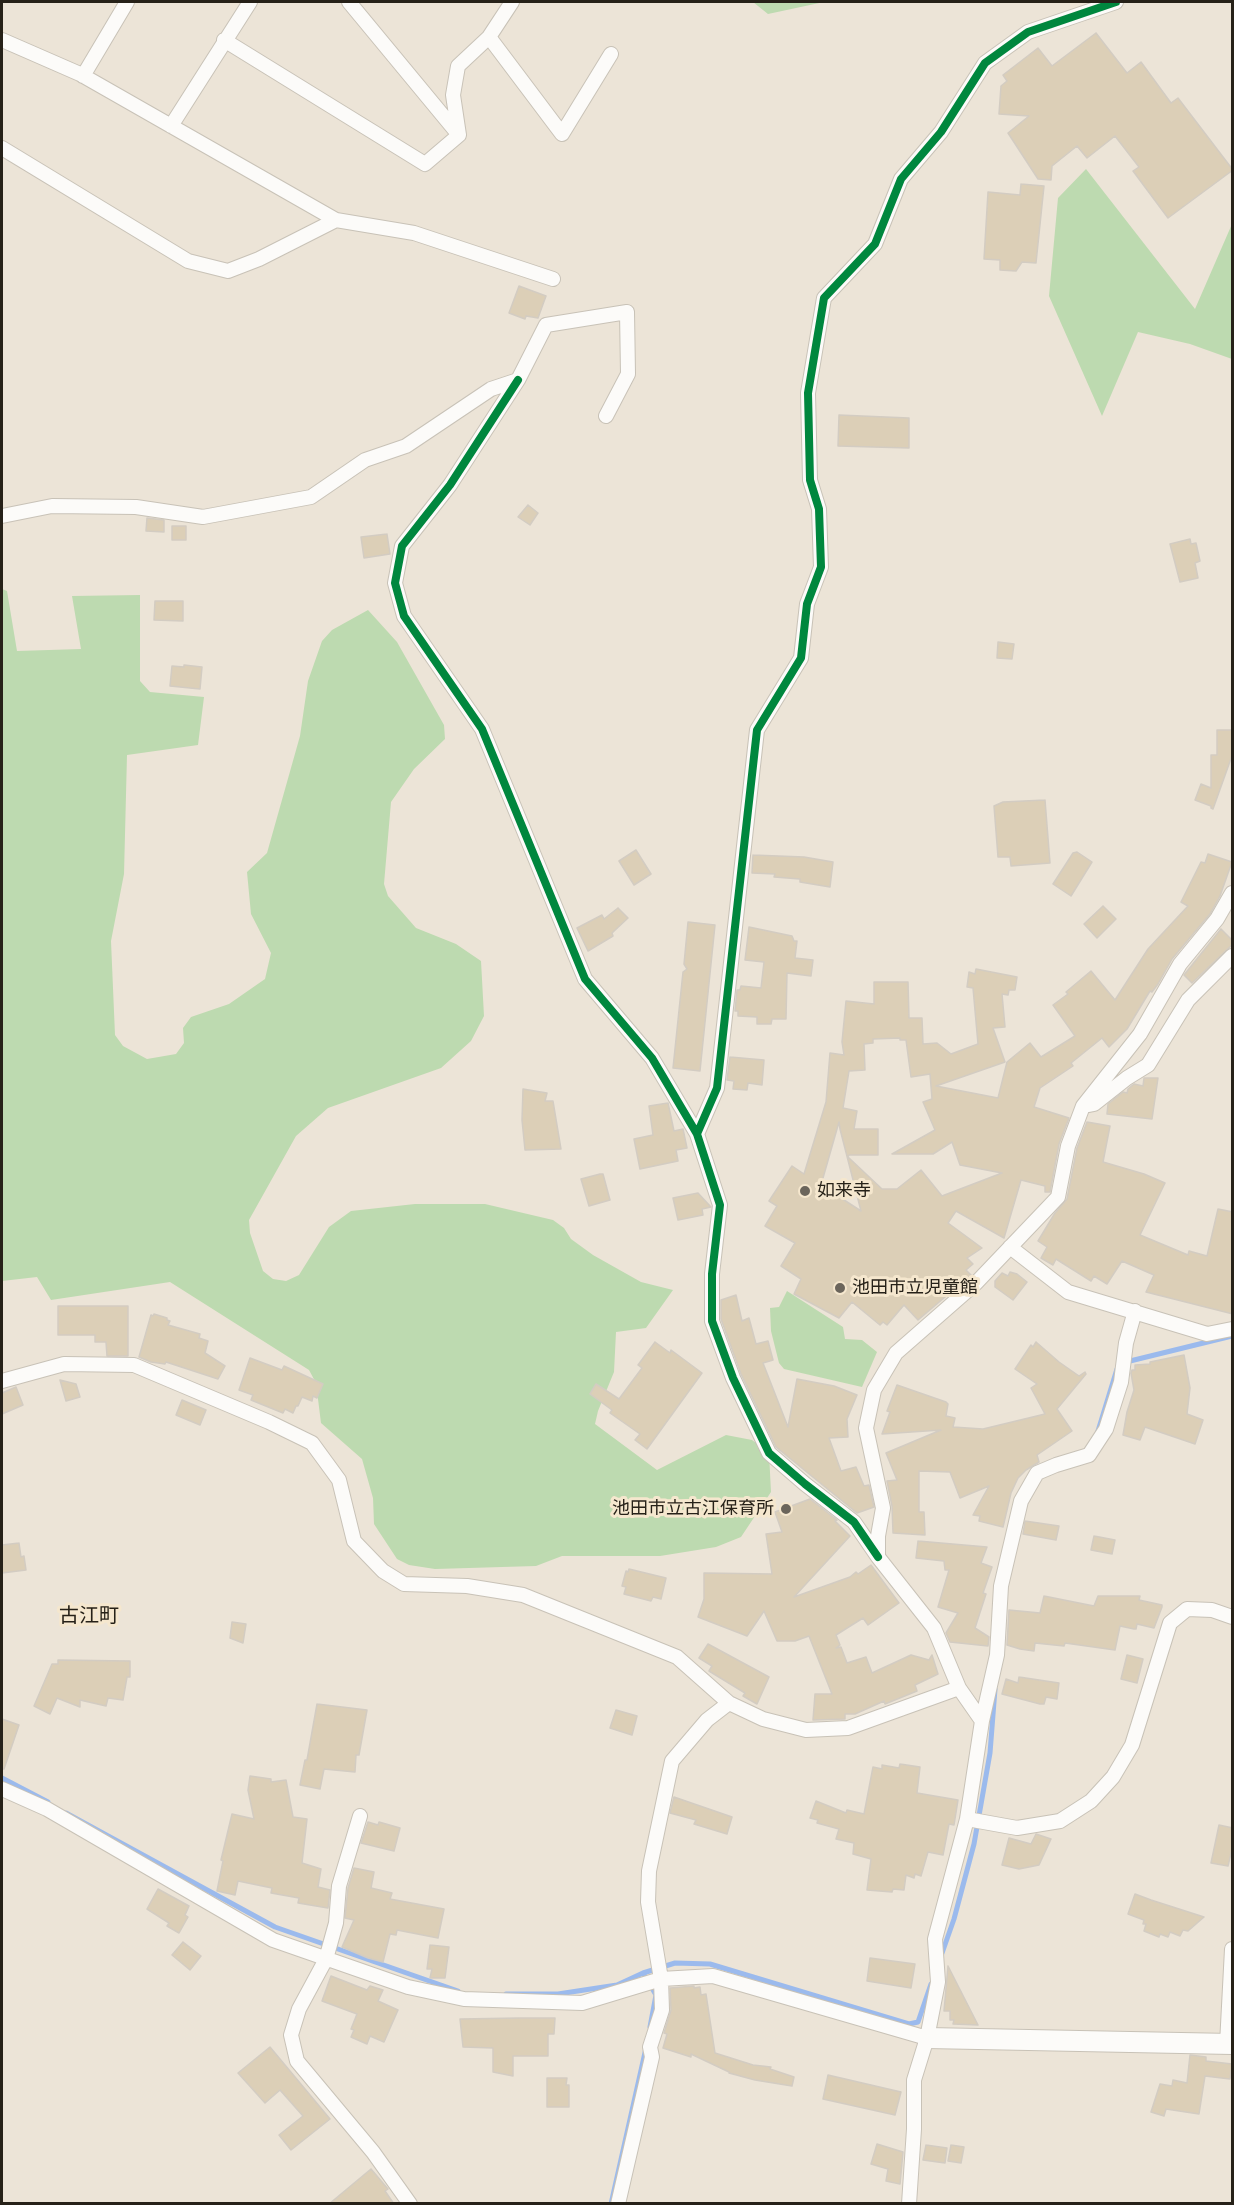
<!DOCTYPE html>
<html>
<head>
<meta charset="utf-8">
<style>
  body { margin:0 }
  #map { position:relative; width:1234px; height:2205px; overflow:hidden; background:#ece4d7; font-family:Bitter,serif }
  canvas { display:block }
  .frame { position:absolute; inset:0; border:3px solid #262118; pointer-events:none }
</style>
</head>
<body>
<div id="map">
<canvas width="1234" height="2205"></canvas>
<div class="frame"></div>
</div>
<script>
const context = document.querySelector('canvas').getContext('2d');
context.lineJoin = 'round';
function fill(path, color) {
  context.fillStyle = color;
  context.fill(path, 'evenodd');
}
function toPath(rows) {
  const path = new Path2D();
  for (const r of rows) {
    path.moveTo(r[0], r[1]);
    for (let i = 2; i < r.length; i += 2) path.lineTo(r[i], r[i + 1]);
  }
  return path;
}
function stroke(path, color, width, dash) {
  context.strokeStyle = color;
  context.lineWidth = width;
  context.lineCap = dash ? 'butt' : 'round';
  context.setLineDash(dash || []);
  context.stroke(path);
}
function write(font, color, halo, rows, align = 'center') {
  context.font = font + ' Bitter,"Noto Sans JP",serif';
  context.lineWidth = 6;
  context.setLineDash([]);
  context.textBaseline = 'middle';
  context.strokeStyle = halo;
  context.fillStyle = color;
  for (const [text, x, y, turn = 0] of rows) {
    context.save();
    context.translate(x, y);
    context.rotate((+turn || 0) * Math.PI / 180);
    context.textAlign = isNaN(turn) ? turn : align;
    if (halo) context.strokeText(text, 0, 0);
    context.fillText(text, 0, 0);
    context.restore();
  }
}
fill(toPath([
  [753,2,824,2,768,14],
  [1086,169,1195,309,1232,224,1232,359,1190,344,1138,332,1102,416,1049,296,1058,198],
  [2,589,7,591,17,651,81,649,72,596,140,595,140,681,150,692,204,697,198,745,127,755,124,874,111,941,115,1035,123,1046,147,1059,176,1054,184,1043,183,1028,191,1017,229,1004,265,979,271,953,251,914,247,872,267,853,300,736,308,681,322,641,332,630,368,610,397,642,444,725,445,739,414,769,391,802,384,884,388,896,416,928,456,944,481,961,484,1016,471,1041,441,1068,328,1108,296,1136,249,1220,250,1233,263,1271,273,1279,286,1281,299,1275,329,1227,351,1211,415,1204,485,1204,553,1220,564,1228,571,1239,593,1255,641,1282,673,1290,646,1328,616,1332,614,1372,598,1411,595,1424,657,1470,726,1435,752,1440,769,1453,771,1492,741,1537,716,1547,660,1556,562,1556,536,1566,435,1569,409,1565,397,1559,374,1524,373,1498,362,1459,321,1423,316,1383,309,1370,170,1282,51,1300,37,1277,2,1281],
  [787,1291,843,1327,845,1339,862,1340,877,1352,862,1387,784,1369,779,1363,771,1331,770,1308,779,1307]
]), '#bddab0');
stroke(toPath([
  [1126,1362,1232,1336],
  [1098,1431,1117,1369],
  [2,1778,48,1802],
  [66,1813,275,1927,458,1991],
  [941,1956,954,1919,974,1844,990,1753,995,1689],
  [506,1994,558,1994,617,1985,643,1973],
  [650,2027,656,1995,643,1973,675,1963,710,1964,909,2024,918,2022,931,1984],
  [611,2204,646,2048]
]), '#9bbaed', 5);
const building = toPath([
  [1096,33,1127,73,1141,62,1171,103,1178,98,1233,170,1168,218,1133,171,1139,167,1115,136,1087,158,1077,146,1052,166,1051,180,1038,179,1008,133,1029,116,999,114,1001,86,1007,81,1003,75,1038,48,1052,66,1096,33],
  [1021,184,1044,186,1036,263,1022,262,1016,271,1000,270,1000,260,984,259,988,192,1020,195,1021,184],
  [519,286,546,296,538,318,526,316,525,319,509,313,519,286],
  [839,415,909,418,909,448,838,446,839,415],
  [528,505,538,513,530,525,518,517,528,505],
  [147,518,164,520,164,532,146,531,147,518],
  [172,526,186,526,186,540,172,540,172,526],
  [387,534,390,554,364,558,361,537,387,534],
  [1190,539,1191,544,1196,543,1200,561,1195,563,1198,578,1180,582,1170,544,1190,539],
  [155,601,183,601,183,621,154,620,155,601],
  [998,642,1014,644,1012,659,997,658,998,642],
  [184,665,202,667,200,689,170,686,172,666,184,667,184,665],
  [1217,730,1233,730,1233,753,1213,809,1211,808,1211,806,1195,800,1201,784,1211,788,1211,755,1217,755,1217,730],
  [1045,800,1050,863,1011,866,1010,857,998,857,994,806,1003,802,1045,800],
  [636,850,651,874,634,885,619,861,636,850],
  [1077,852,1092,862,1071,896,1053,884,1073,853,1077,852],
  [1208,854,1232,862,1220,896,1210,914,1172,959,1158,984,1152,992,1150,991,1127,1029,1109,1047,1102,1038,1071,1063,1073,1066,1040,1088,1034,1107,1069,1118,1059,1144,1050,1192,1045,1192,1045,1186,1021,1180,1004,1238,956,1211,948,1223,982,1248,967,1258,973,1264,966,1270,971,1275,918,1320,904,1305,887,1325,883,1322,880,1325,852,1302,839,1318,794,1294,801,1279,781,1266,795,1243,765,1226,777,1206,769,1201,792,1166,804,1174,826,1102,830,1053,844,1055,842,1042,846,1001,874,1004,874,982,908,982,909,1018,922,1018,923,1044,937,1043,951,1054,978,1044,973,988,967,987,969,972,975,974,976,969,1017,977,1015,990,1009,990,1008,995,1002,994,1005,1027,993,1028,1005,1062,936,1086,998,1098,1007,1062,1030,1043,1041,1057,1075,1036,1053,1005,1068,994,1066,992,1091,971,1115,1000,1148,949,1188,906,1181,902,1201,862,1205,863,1208,854],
  [900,1038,900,1040,906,1040,911,1077,930,1074,932,1099,923,1102,935,1130,892,1154,933,1154,952,1142,960,1165,1002,1173,942,1196,921,1170,897,1189,882,1189,848,1157,849,1155,878,1155,878,1129,854,1129,857,1111,843,1108,849,1071,865,1070,864,1044,873,1043,873,1039,900,1038],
  [839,1122,840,1129,861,1211,821,1185,839,1122],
  [753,855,804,857,833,862,830,887,800,882,800,879,774,877,775,874,752,873,753,855],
  [1103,906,1116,919,1097,938,1084,924,1103,906],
  [618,908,628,918,612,933,613,936,588,951,577,928,602,915,604,919,618,908],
  [688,922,715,925,700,1071,673,1068,683,972,687,969,684,964,688,922],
  [749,927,792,936,794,941,797,941,795,958,813,960,811,976,787,973,786,1019,772,1019,771,1024,757,1024,757,1017,738,1016,738,1011,735,1011,737,990,740,990,741,986,761,988,764,962,745,960,749,927],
  [1221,929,1233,941,1233,944,1192,983,1184,975,1221,929],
  [730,1057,764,1060,762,1085,748,1083,747,1090,733,1089,734,1081,727,1080,730,1057],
  [1144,1078,1158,1078,1152,1119,1107,1114,1108,1104,1123,1092,1127,1093,1128,1089,1134,1084,1143,1086,1144,1078],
  [523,1089,547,1093,545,1101,553,1101,561,1149,525,1150,522,1120,523,1089],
  [668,1103,674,1131,683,1129,687,1148,676,1150,678,1161,640,1169,634,1139,653,1135,649,1106,668,1103],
  [1087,1122,1110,1126,1103,1162,1144,1174,1165,1183,1140,1235,1188,1255,1189,1251,1207,1256,1218,1209,1233,1212,1233,1314,1146,1292,1154,1275,1122,1261,1107,1284,1094,1276,1091,1281,1056,1259,1053,1265,1041,1258,1047,1247,1038,1241,1055,1213,1067,1199,1077,1148,1087,1122],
  [600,1174,603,1174,610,1200,589,1206,581,1179,600,1174],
  [698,1193,711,1207,702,1209,703,1215,678,1220,673,1198,698,1193],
  [1010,1272,1017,1274,1027,1282,1013,1300,995,1287,995,1281,1002,1273,1008,1276,1010,1272],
  [736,1295,742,1321,749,1318,756,1344,768,1341,773,1360,763,1363,788,1427,797,1379,834,1386,857,1395,847,1419,848,1437,829,1438,841,1471,856,1467,864,1486,869,1485,874,1507,857,1513,776,1447,741,1374,721,1319,721,1300,736,1295],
  [58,1306,128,1306,128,1356,107,1356,106,1342,95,1342,95,1335,58,1335,58,1306],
  [154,1314,167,1318,167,1320,170,1321,168,1325,200,1334,199,1338,208,1341,205,1353,225,1366,218,1379,166,1362,165,1364,151,1362,139,1357,151,1315,153,1316,154,1314],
  [655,1342,670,1353,671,1350,702,1373,647,1449,635,1440,640,1434,610,1413,612,1410,590,1394,596,1384,619,1399,642,1368,638,1365,655,1342],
  [1036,1342,1059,1362,1079,1376,1085,1372,1086,1374,1057,1409,1072,1431,1037,1455,1039,1462,1026,1470,1018,1478,1011,1493,1003,1527,979,1521,980,1516,973,1515,989,1486,960,1498,950,1472,919,1471,919,1512,924,1512,925,1535,893,1533,892,1506,887,1481,897,1480,886,1453,941,1430,882,1434,890,1412,887,1411,897,1385,946,1402,948,1404,946,1416,955,1418,953,1427,983,1429,1045,1414,1031,1388,1037,1384,1015,1369,1031,1345,1033,1347,1036,1342],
  [1184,1355,1190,1388,1187,1414,1203,1420,1195,1444,1145,1427,1140,1440,1123,1435,1127,1412,1134,1390,1131,1373,1132,1370,1135,1370,1135,1365,1150,1364,1150,1362,1184,1355],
  [250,1358,282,1370,284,1366,323,1384,317,1398,313,1396,312,1401,302,1397,298,1406,296,1406,293,1413,285,1409,283,1413,251,1400,253,1395,239,1390,250,1358],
  [60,1380,76,1384,80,1397,66,1401,60,1380],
  [16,1387,23,1405,2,1414,2,1393,16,1387],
  [182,1400,206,1410,200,1425,176,1415,182,1400],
  [810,1499,837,1520,835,1521,850,1536,794,1597,850,1577,856,1572,858,1574,871,1565,899,1603,868,1625,863,1618,836,1635,840,1645,836,1648,841,1647,847,1663,866,1657,872,1673,911,1655,929,1660,932,1655,938,1674,915,1685,917,1691,885,1704,884,1701,855,1714,845,1714,845,1719,813,1720,815,1694,832,1694,809,1636,795,1641,777,1641,764,1611,747,1636,698,1617,704,1599,704,1573,772,1574,766,1534,782,1532,775,1512,810,1499],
  [1025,1521,1059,1526,1056,1540,1023,1534,1025,1521],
  [1094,1536,1115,1540,1112,1554,1091,1550,1094,1536],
  [918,1541,987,1547,981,1563,992,1567,983,1593,986,1594,975,1628,989,1637,988,1646,950,1642,946,1633,958,1613,938,1607,949,1570,945,1570,944,1561,916,1558,918,1541],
  [19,1543,21,1557,24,1556,26,1570,2,1573,2,1545,19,1543],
  [629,1569,666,1578,661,1599,653,1597,651,1601,624,1594,626,1587,622,1586,626,1571,628,1572,629,1569],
  [1044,1596,1094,1606,1098,1596,1140,1596,1139,1600,1162,1605,1162,1607,1154,1628,1137,1624,1136,1629,1134,1629,1120,1626,1115,1650,1065,1643,1064,1646,1035,1643,1034,1651,1020,1649,1007,1645,1009,1610,1040,1613,1044,1596],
  [232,1622,246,1624,243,1643,230,1638,232,1622],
  [708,1644,769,1677,757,1704,743,1696,745,1693,709,1671,712,1666,699,1658,708,1644],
  [1127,1655,1143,1659,1137,1683,1121,1679,1127,1655],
  [58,1660,130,1661,130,1677,127,1677,123,1700,108,1698,106,1706,80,1700,80,1707,57,1698,50,1714,34,1706,52,1664,58,1664,58,1660],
  [1019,1677,1059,1683,1057,1699,1046,1697,1044,1704,1040,1704,1002,1694,1006,1679,1018,1683,1019,1677],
  [317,1704,367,1710,359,1755,356,1755,355,1772,324,1769,320,1789,300,1785,305,1760,307,1760,317,1704],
  [616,1710,637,1716,632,1735,610,1728,616,1710],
  [2,1719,19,1725,4,1769,2,1769,2,1719],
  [900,1764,920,1767,917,1793,958,1800,954,1825,949,1824,943,1855,928,1852,921,1876,915,1874,914,1878,906,1875,904,1890,893,1889,892,1892,867,1890,871,1859,853,1854,854,1843,836,1839,839,1829,817,1823,818,1820,810,1818,816,1801,846,1813,847,1810,864,1814,873,1767,882,1769,882,1765,899,1768,900,1764],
  [250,1776,271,1779,271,1782,286,1780,293,1817,307,1819,302,1863,321,1869,318,1887,330,1890,328,1908,298,1903,299,1898,271,1893,272,1888,238,1881,235,1895,217,1891,223,1861,221,1860,232,1814,254,1819,248,1790,250,1776],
  [674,1797,732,1817,727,1834,694,1824,696,1820,670,1813,674,1797],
  [368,1822,378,1825,379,1822,400,1828,394,1851,361,1843,368,1822],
  [1219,1825,1233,1828,1233,1845,1228,1866,1211,1863,1219,1825],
  [1036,1834,1051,1839,1039,1865,1019,1869,1002,1865,1009,1838,1031,1844,1036,1834],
  [354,1868,374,1872,371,1888,392,1893,390,1899,444,1909,438,1938,397,1930,396,1935,390,1934,383,1962,368,1958,342,1947,354,1920,345,1918,348,1888,354,1868],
  [158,1889,189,1906,185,1915,188,1917,179,1933,167,1926,169,1923,147,1909,158,1889],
  [1135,1894,1151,1900,1204,1917,1188,1931,1183,1930,1180,1936,1170,1932,1168,1937,1160,1934,1159,1937,1144,1931,1146,1924,1143,1924,1144,1920,1128,1914,1135,1894],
  [183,1942,201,1956,190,1970,172,1955,183,1942],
  [430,1945,449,1947,445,1978,430,1978,432,1969,427,1969,430,1945],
  [870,1958,915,1964,911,1988,867,1981,870,1958],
  [948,1966,978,2025,953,2024,954,2020,950,2020,950,2011,944,2011,948,1966],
  [331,1976,367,1990,370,1986,383,1990,378,2001,398,2010,384,2042,370,2036,367,2044,351,2037,354,2030,351,2029,357,2014,322,2001,331,1976],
  [694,1986,694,1988,700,1987,701,1995,706,1994,715,2053,753,2065,771,2067,770,2069,794,2077,792,2086,755,2080,729,2073,729,2072,691,2054,691,2057,663,2048,667,2034,664,2033,671,2010,670,1988,694,1986],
  [519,2018,555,2018,554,2034,548,2034,548,2056,513,2056,513,2076,493,2072,493,2048,463,2047,460,2019,519,2018],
  [270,2047,330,2119,291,2150,279,2135,303,2116,280,2090,265,2103,238,2073,270,2047],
  [1190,2055,1206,2057,1206,2061,1232,2064,1230,2079,1205,2076,1199,2114,1166,2109,1164,2116,1151,2112,1160,2084,1172,2086,1173,2080,1187,2083,1190,2055],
  [828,2075,901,2092,895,2115,823,2099,828,2075],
  [547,2078,567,2078,566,2085,569,2085,569,2107,547,2107,547,2078],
  [877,2144,903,2152,900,2184,886,2181,888,2169,871,2164,877,2144],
  [926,2145,947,2148,945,2163,923,2160,926,2145],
  [951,2145,964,2147,961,2163,948,2161,951,2145],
  [371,2169,388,2189,385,2191,394,2204,329,2204,371,2169]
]);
fill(building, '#dccfb7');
stroke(building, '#d3ccc2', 1.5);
const street = toPath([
  [512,2,489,37,562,134,611,54],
  [2,40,80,74,336,220,414,233,553,279],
  [224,40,425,164,459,135,349,2],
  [83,76,127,2],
  [171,126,250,2],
  [459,135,453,95,458,66,489,37],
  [2,148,188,261,228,271,259,259,336,220],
  [518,380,450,485,402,546,395,583,404,616,482,729,585,979,652,1058,697,1134,720,1205,712,1274,712,1321,733,1378,769,1453,805,1484,854,1522,878,1557],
  [2,516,52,506,136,507,203,517,311,497,365,460,406,446,491,389,518,380,546,325,627,312,628,374,606,416],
  [1089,1105,1094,1104,1127,1078,1148,1065,1188,1000,1232,956],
  [697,1134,717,1088,757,730,801,658,807,604,821,567,819,509,810,480,808,393,824,298,875,244,901,179,941,132,985,63,1028,32,1116,2],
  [1010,1247,1068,1292,1207,1334,1232,1329],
  [2,1381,64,1364,134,1365,269,1422,312,1443,339,1480,354,1541,383,1571,404,1584,467,1586,523,1595,677,1657,729,1703,763,1719,806,1730,848,1728,959,1688],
  [982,1721,959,1688,934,1628,878,1557,878,1536,883,1508,866,1428,874,1390,896,1353,976,1283,1058,1197,1068,1146,1083,1106,1140,1034,1180,964,1217,919,1232,893],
  [2,1789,47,1809,273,1940,408,1987,464,1999,582,2003,661,1979,713,1976,927,2038],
  [360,1816,339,1886,336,1923,326,1959,299,2009,291,2035,297,2061,373,2152,410,2204],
  [967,1819,1017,1828,1060,1821,1091,1801,1113,1777,1132,1745,1170,1623,1187,1609,1212,1610,1232,1617],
  [1227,2044,1232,1949],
  [618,2204,652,2057,650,2047,662,2010,661,1979,648,1902,649,1871,672,1761,707,1720,729,1703],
  [909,2204,914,2129,914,2080,927,2038,938,1982,935,1939,967,1819,982,1721,997,1655,1001,1586,1021,1501,1037,1473,1056,1465,1089,1455,1106,1429,1121,1382,1126,1343,1135,1311]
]);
const secondary = toPath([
  [927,2038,1232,2044]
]);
stroke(street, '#c8c2b7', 16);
stroke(secondary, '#c8c2b7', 22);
stroke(street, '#fcfbf9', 14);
stroke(secondary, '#fcfbf9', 20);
stroke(toPath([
  [518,380,450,485,402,546,395,583,404,616,482,729,585,979,652,1058,697,1134,720,1205,712,1274,712,1321,733,1378,769,1453,805,1484,854,1522,878,1557],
  [697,1134,717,1088,757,730,801,658,807,604,821,567,819,509,810,480,808,393,824,298,875,244,901,179,941,132,985,63,1028,32,1116,2]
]), '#00873e', 8);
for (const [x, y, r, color] of [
  [805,1191,6,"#6b655b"],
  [840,1288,6,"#6b655b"],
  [786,1509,6,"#6b655b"]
]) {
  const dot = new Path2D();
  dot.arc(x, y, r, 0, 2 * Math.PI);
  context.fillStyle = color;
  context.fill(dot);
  stroke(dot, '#f5e7ce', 2);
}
write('18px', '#262118', '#f5e7ce', [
  ["如来寺",817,1191],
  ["池田市立児童館",852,1288],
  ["池田市立古江保育所",774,1509,"right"]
], 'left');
write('20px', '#262118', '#f5e7ce', [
  ["古江町",89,1616]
]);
</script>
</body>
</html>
